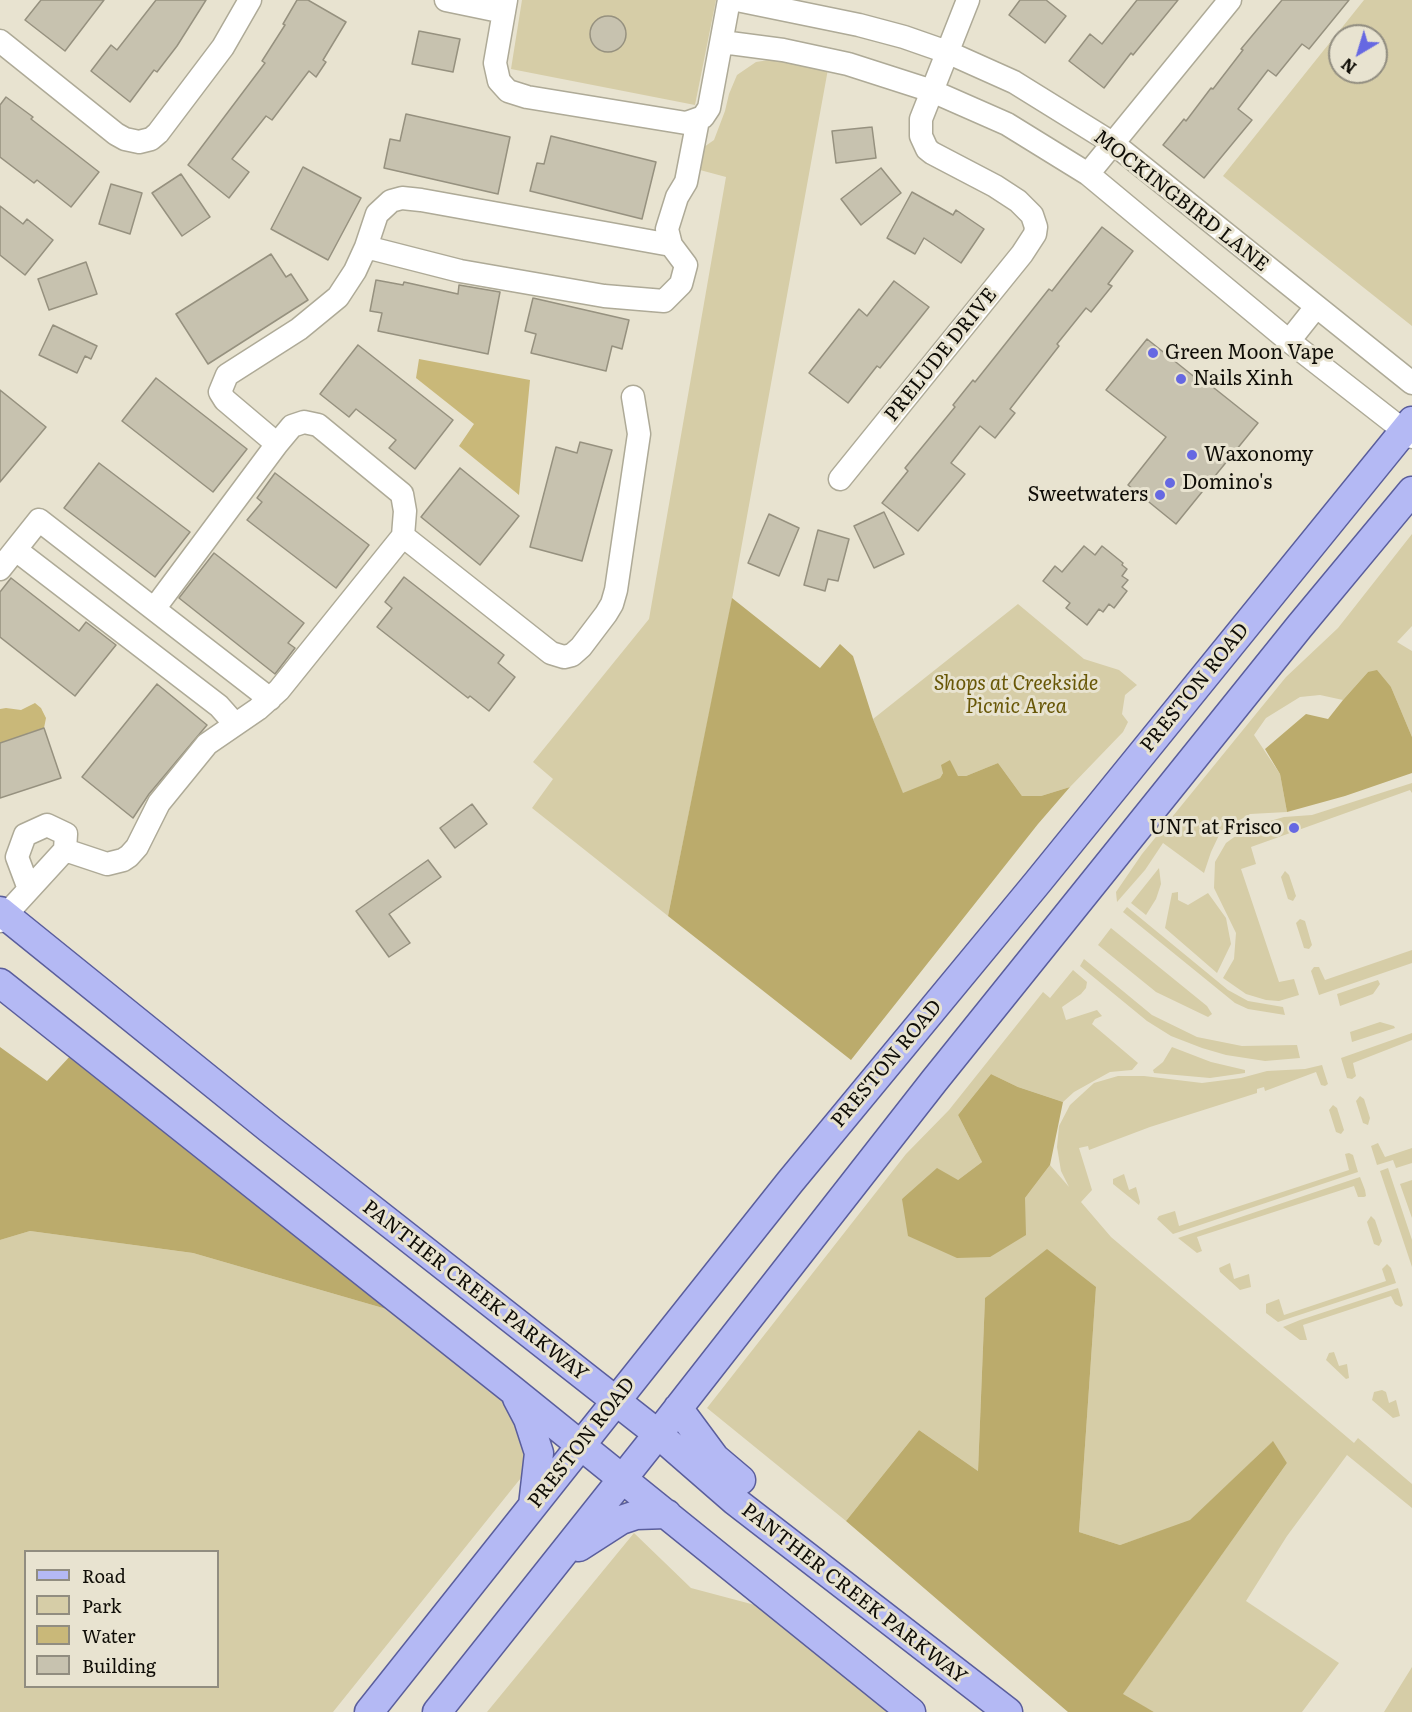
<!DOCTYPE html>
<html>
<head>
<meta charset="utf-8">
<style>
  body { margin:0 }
  #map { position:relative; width:1412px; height:1712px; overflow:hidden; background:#e8e3d0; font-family:Literata,serif }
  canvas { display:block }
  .legend { position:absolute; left:24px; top:1550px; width:195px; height:138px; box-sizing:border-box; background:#e8e3d0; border:2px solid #918d80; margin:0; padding:8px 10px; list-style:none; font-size:18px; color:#0f0d07 }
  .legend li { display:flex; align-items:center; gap:12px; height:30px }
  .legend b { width:30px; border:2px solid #918d80 }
  .north { position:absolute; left:1328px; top:24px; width:60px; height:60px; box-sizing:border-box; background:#e8e3d0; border:2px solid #918d80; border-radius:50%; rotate:218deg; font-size:16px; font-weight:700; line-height:24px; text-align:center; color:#0f0d07 }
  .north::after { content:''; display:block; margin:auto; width:21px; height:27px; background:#6668e2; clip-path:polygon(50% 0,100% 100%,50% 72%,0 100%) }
</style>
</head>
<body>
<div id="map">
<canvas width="1412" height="1712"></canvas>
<ul class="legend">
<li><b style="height:8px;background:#b4b9f4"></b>Road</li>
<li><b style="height:16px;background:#d6cda7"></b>Park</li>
<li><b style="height:16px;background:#c9b879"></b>Water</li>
<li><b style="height:16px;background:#c7c2af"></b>Building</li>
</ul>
<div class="north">N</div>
</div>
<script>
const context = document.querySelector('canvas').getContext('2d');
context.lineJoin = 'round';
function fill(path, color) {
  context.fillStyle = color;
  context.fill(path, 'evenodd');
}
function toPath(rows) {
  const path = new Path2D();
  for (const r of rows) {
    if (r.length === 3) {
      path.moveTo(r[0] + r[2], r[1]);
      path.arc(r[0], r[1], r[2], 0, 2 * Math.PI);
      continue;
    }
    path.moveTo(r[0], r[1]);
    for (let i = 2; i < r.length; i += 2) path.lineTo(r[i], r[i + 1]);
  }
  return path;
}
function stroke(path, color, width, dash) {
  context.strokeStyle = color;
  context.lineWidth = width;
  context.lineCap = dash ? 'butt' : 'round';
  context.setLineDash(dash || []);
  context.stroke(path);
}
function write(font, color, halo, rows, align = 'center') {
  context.font = font + ' Literata,serif';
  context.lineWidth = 6;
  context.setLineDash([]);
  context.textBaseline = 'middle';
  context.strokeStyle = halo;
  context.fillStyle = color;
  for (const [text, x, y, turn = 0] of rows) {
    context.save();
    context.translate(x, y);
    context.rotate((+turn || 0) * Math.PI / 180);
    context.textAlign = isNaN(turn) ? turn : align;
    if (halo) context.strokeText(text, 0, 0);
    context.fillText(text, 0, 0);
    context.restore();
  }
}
fill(toPath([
  [522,0,716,0,695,105,511,69],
  [1364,0,1412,0,1412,326,1223,176],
  [1340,36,1376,36,1376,72,1340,72],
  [775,59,828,69,728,621,668,916,532,808,553,779,533,762,649,619,726,177,700,170,704,147,714,140,725,111,729,94,737,75,756,62],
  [1412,534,1412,626,1397,642,1412,651,1412,737,1391,687,1368,672,1343,700,1320,695,1300,697,1266,718,1254,735,1280,774,1287,812,1250,814,1221,831,1211,852,1204,873,1163,843,1145,870,1117,902,1116,892,1142,854,1286,677,1338,628],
  [1018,604,1084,659,1119,670,1137,685,1125,695,1122,714,1128,722,1123,732,1070,787,1041,796,1022,796,998,763,966,776,957,776,950,760,940,778,903,794,873,719],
  [1412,783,1412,793,1410,790,1251,847,1256,864,1241,869,1279,982,1294,979,1299,995,1279,1001,1266,1000,1246,994,1223,978,1234,959,1236,933,1214,888,1215,862,1226,843,1248,827,1284,817,1312,815],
  [1159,868,1161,884,1156,899,1146,915,1131,903],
  [1285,871,1289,875,1296,896,1293,901,1288,899,1281,877],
  [1178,892,1178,900,1188,905,1208,893,1226,918,1231,944,1217,973,1165,928,1172,893],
  [1127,907,1228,990,1248,1001,1283,1007,1285,1015,1248,1009,1235,1003,1123,912],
  [1300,919,1305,921,1312,945,1309,949,1304,948,1296,923],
  [1111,928,1207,1006,1212,1014,1208,1017,1156,992,1098,945],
  [1412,950,1412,963,1319,995,1311,971,1314,967,1319,967,1325,980],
  [1084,959,1152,1015,1197,1037,1242,1046,1297,1045,1300,1058,1265,1061,1226,1055,1202,1048,1171,1036,1147,1021,1080,966],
  [1073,970,1087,982,1086,988,1081,994,1062,1007,1066,1020,1097,1010,1102,1016,1095,1019,1092,1024,1138,1063,1132,1070,1110,1072,1074,1092,1063,1102,1018,1087,991,1074,958,1115,982,1162,958,1180,902,1199,1025,1198,1050,1165,1069,1187,1061,1171,1057,1147,1059,1126,1070,1105,1094,1083,1118,1076,1144,1076,1202,1083,1241,1078,1267,1071,1305,1069,1322,1065,1328,1084,1325,1086,1321,1085,1316,1072,1265,1091,1264,1087,1257,1089,1257,1093,1150,1127,1089,1150,1088,1146,1079,1148,1092,1190,1081,1202,1111,1237,1354,1443,1358,1438,1412,1484,1412,1508,1347,1455,1287,1536,1246,1601,1339,1663,1302,1712,1154,1712,1122,1695,1287,1463,1272,1442,1190,1521,1120,1545,1079,1532,1096,1287,985,1298,978,1471,919,1430,846,1521,707,1408,906,1154,949,1110,1043,992,1050,998],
  [1378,980,1380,984,1373,994,1340,1006,1337,994],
  [1380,1022,1394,1026,1395,1028,1352,1042,1350,1032],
  [1412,1033,1412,1040,1353,1063,1356,1076,1352,1079,1347,1078,1341,1058],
  [1172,1047,1211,1062,1245,1070,1245,1073,1210,1078,1154,1073,1153,1070,1163,1062],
  [1360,1096,1364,1099,1370,1118,1368,1125,1363,1123,1356,1101],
  [1333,1105,1337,1108,1344,1130,1341,1134,1336,1132,1329,1110],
  [1378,1143,1385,1157,1412,1148,1412,1163,1396,1168,1393,1160,1377,1165,1371,1146],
  [1349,1153,1353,1155,1358,1172,1173,1234,1157,1219,1159,1216,1175,1211,1179,1226,1349,1170,1345,1154],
  [1388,1168,1412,1240,1412,1267,1380,1171],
  [1124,1174,1129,1190,1136,1187,1140,1202,1139,1205,1113,1184,1113,1179],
  [1360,1177,1365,1190,1366,1196,1364,1197,1358,1197,1354,1186,1197,1237,1202,1251,1197,1253,1178,1238],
  [1412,1180,1412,1218,1400,1184],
  [1371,1216,1375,1220,1382,1241,1379,1246,1374,1244,1367,1222],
  [30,1231,193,1253,414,1317,557,1433,333,1712,0,1712,0,1240],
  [26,1552,218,1552,218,1686,26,1686],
  [1230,1263,1234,1279,1249,1274,1251,1287,1240,1290,1220,1272,1219,1268],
  [1387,1264,1391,1268,1396,1283,1278,1322,1266,1313,1266,1304,1279,1299,1284,1315,1386,1281,1382,1269],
  [1398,1288,1403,1305,1401,1307,1395,1304,1391,1296,1303,1325,1307,1340,1300,1340,1283,1327,1300,1320],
  [1334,1352,1339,1366,1347,1364,1349,1378,1346,1379,1326,1360,1329,1353],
  [1382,1390,1386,1392,1389,1403,1396,1400,1400,1416,1393,1418,1372,1400,1374,1392],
  [634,1533,691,1588,785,1613,909,1712,487,1712],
  [1412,1667,1412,1712,1384,1712]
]), '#d6cda7');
fill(toPath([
  [732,598,820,668,840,644,853,656,873,719,903,793,940,778,943,773,941,765,950,760,958,776,966,776,998,763,1022,796,1041,796,1070,787,1038,824,851,1060,668,916],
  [1377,670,1391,687,1412,737,1412,773,1345,796,1287,812,1280,774,1265,749,1306,714,1328,719,1343,700,1368,672],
  [0,1047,47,1081,72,1054,414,1317,193,1253,30,1231,0,1240],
  [991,1074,1018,1087,1063,1102,1050,1165,1025,1198,1026,1235,990,1257,957,1258,908,1236,902,1199,937,1168,958,1180,982,1162,958,1115],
  [1047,1249,1096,1287,1079,1532,1120,1545,1190,1520,1273,1441,1287,1463,1123,1694,1154,1712,1068,1712,846,1521,919,1430,978,1471,985,1298]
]), '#bbab6c');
fill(toPath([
  [419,359,530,380,519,495,459,446,474,424,416,378],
  [35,703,41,708,46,718,44,728,28,733,20,744,0,744,0,709,6,708,21,710]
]), '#c9b879');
const building = toPath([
  [41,0,104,0,65,51,25,20,41,0],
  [156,0,206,0,177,46,157,72,154,70,130,102,91,71,111,45,117,50,156,0],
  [297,0,308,0,346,22,323,60,326,62,316,77,309,71,272,120,266,116,232,159,249,172,229,198,188,165,265,63,262,61,285,25,283,24,297,0],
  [1020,0,1046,0,1066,16,1045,43,1009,15,1020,0],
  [1137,0,1178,0,1133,55,1131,53,1104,88,1069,61,1090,34,1102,44,1137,0],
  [1282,0,1349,0,1309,49,1302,44,1276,76,1268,70,1238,109,1252,120,1204,178,1163,145,1184,119,1186,121,1211,88,1213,89,1243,50,1241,49,1282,0],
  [608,34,18],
  [419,31,460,39,453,72,412,64,419,31],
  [6,97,33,117,31,119,99,172,71,207,37,180,34,183,0,157,0,105,6,97],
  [406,114,510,137,498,194,384,168,390,139,400,141,406,114],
  [872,127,876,158,836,163,832,131,872,127],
  [551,136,656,162,642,219,530,191,537,163,544,164,551,136],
  [303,167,361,198,328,260,271,229,303,167],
  [881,168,901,193,861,225,841,199,881,168],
  [181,174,210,217,182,236,152,193,181,174],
  [111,184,142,193,130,234,99,224,111,184],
  [912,192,953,215,956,210,984,229,961,263,924,238,915,254,887,238,912,192],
  [0,206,23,224,27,219,53,240,25,275,0,255,0,206],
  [1102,227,1133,251,1108,284,1112,286,1091,312,1086,308,1057,344,1059,346,1010,409,1015,413,995,438,980,426,951,463,965,474,918,531,882,503,908,471,905,468,955,407,953,405,973,380,975,382,1049,289,1052,291,1102,227],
  [271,254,286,277,291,274,308,300,208,364,176,314,271,254],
  [86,262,97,294,49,310,38,279,86,262],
  [376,280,403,285,404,282,458,294,459,285,500,292,488,354,378,331,382,313,370,311,376,280],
  [894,281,929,307,880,368,877,366,848,403,809,373,859,309,867,316,894,281],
  [533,298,629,320,622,349,612,346,606,371,531,353,536,334,525,331,533,298],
  [53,325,97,346,91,359,85,356,77,373,39,355,53,325],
  [1147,339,1207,387,1209,384,1258,423,1176,524,1128,485,1166,437,1106,390,1147,339],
  [358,345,453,420,415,469,389,448,396,440,356,409,349,417,320,394,358,345],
  [156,378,247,449,213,492,122,421,156,378],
  [0,390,46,427,0,482,0,390],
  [580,442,612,450,582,561,530,547,556,447,577,453,580,442],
  [99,463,190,532,155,577,64,508,99,463],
  [460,468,519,516,480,565,421,517,460,468],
  [275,473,369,545,336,588,247,520,262,502,257,498,275,473],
  [884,512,904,554,874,568,854,526,884,512],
  [769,514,799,528,779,576,748,563,769,514],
  [818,530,849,539,838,581,828,579,825,591,804,585,818,530],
  [1084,546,1095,555,1102,546,1123,563,1122,565,1127,569,1122,576,1128,580,1122,587,1127,591,1114,608,1109,604,1103,612,1099,609,1087,625,1066,608,1070,603,1043,581,1055,566,1062,572,1084,546],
  [214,553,304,623,288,643,295,648,275,674,179,598,214,553],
  [404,577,504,655,498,663,515,677,489,711,470,696,468,698,377,627,392,608,385,602,404,577],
  [11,578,79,631,86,622,116,645,75,696,0,637,0,592,11,578],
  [157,684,207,725,149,794,133,818,82,777,157,684],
  [44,728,61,778,0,798,0,743,44,728],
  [472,804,487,824,455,848,440,828,472,804],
  [428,860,441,877,389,914,410,943,389,957,356,911,428,860]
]);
fill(building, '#c7c2af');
stroke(building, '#96917f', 1.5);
const minor = toPath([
  [446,0,504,12],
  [506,0,495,63,499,81,508,91,527,97,686,123,703,117,709,108,729,0],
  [737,0,859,25,904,37,947,52,1014,82,1114,144,1412,383],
  [0,41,116,134,125,139,139,142,151,139,158,133,223,47,250,0],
  [722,42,783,50,848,64,932,91,1007,124,1088,174,1289,341,1412,437],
  [1088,174,1230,0],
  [366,247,460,271,604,296,664,301,681,284,686,265,671,245],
  [1289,341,1316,307],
  [633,397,639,434,616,590,612,604,606,614,581,647,572,655,564,657,551,653,403,536,405,511,402,494,318,425,304,422,292,426,277,444,225,400,220,392,227,375,299,329,338,297,355,271,366,247,377,214,391,201,402,198,421,200,671,245,667,229,677,197,686,182,698,120],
  [840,479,1022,254,1035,234,1036,227,1032,215,1018,201,995,186,932,153,927,149,921,136,921,119,968,0],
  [16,550,219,706,235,724],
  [0,569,39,520,270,699],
  [154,609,277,444],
  [29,889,17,857,25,835,47,825,66,834,65,850],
  [0,921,65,850,107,864,123,860,129,856,137,847,159,803,207,744,258,709,279,690,403,536]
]);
const major = toPath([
  [0,911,271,1130,658,1434,735,1501,1008,1712],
  [0,983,511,1389,911,1712],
  [517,1398,528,1419,539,1453,533,1505],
  [678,1408,715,1458,741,1480],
  [579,1547,621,1520,636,1515,667,1514],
  [369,1712,790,1182,1037,883,1412,421],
  [437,1712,658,1434,934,1081,1299,627,1412,491]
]);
stroke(minor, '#aeaa97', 25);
stroke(major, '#5a5e9c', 31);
stroke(minor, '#fff', 22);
stroke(major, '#b4b9f4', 28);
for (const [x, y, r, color] of [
  [1153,353,6,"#6668e2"],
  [1181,379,6,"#6668e2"],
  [1192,455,6,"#6668e2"],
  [1170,483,6,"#6668e2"],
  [1160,495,6,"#6668e2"],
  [1294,828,6,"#6668e2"]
]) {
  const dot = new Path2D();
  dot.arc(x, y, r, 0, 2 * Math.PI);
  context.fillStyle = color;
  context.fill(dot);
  stroke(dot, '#e8e3d0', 2);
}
write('20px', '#0f0d07', '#e8e3d0', [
  ["MOCKINGBIRD LANE",1181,201,38],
  ["PRELUDE DRIVE",941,355,-51],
  ["PRESTON ROAD",1195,688,-51],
  ["PRESTON ROAD",887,1064,-50],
  ["PANTHER CREEK PARKWAY",475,1291,38],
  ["PRESTON ROAD",582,1443,-52],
  ["PANTHER CREEK PARKWAY",854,1594,38]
]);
write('20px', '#0f0d07', '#e8e3d0', [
  ["Green Moon Vape",1165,353],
  ["Nails Xinh",1193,379],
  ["Waxonomy",1204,455],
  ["Domino's",1182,483],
  ["Sweetwaters",1148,495,"right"],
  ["UNT at Frisco",1282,828,"right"]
], 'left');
write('italic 20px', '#685707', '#e8e3d0', [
  ["Shops at Creekside",1016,684],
  ["Picnic Area",1016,707]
]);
</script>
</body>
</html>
